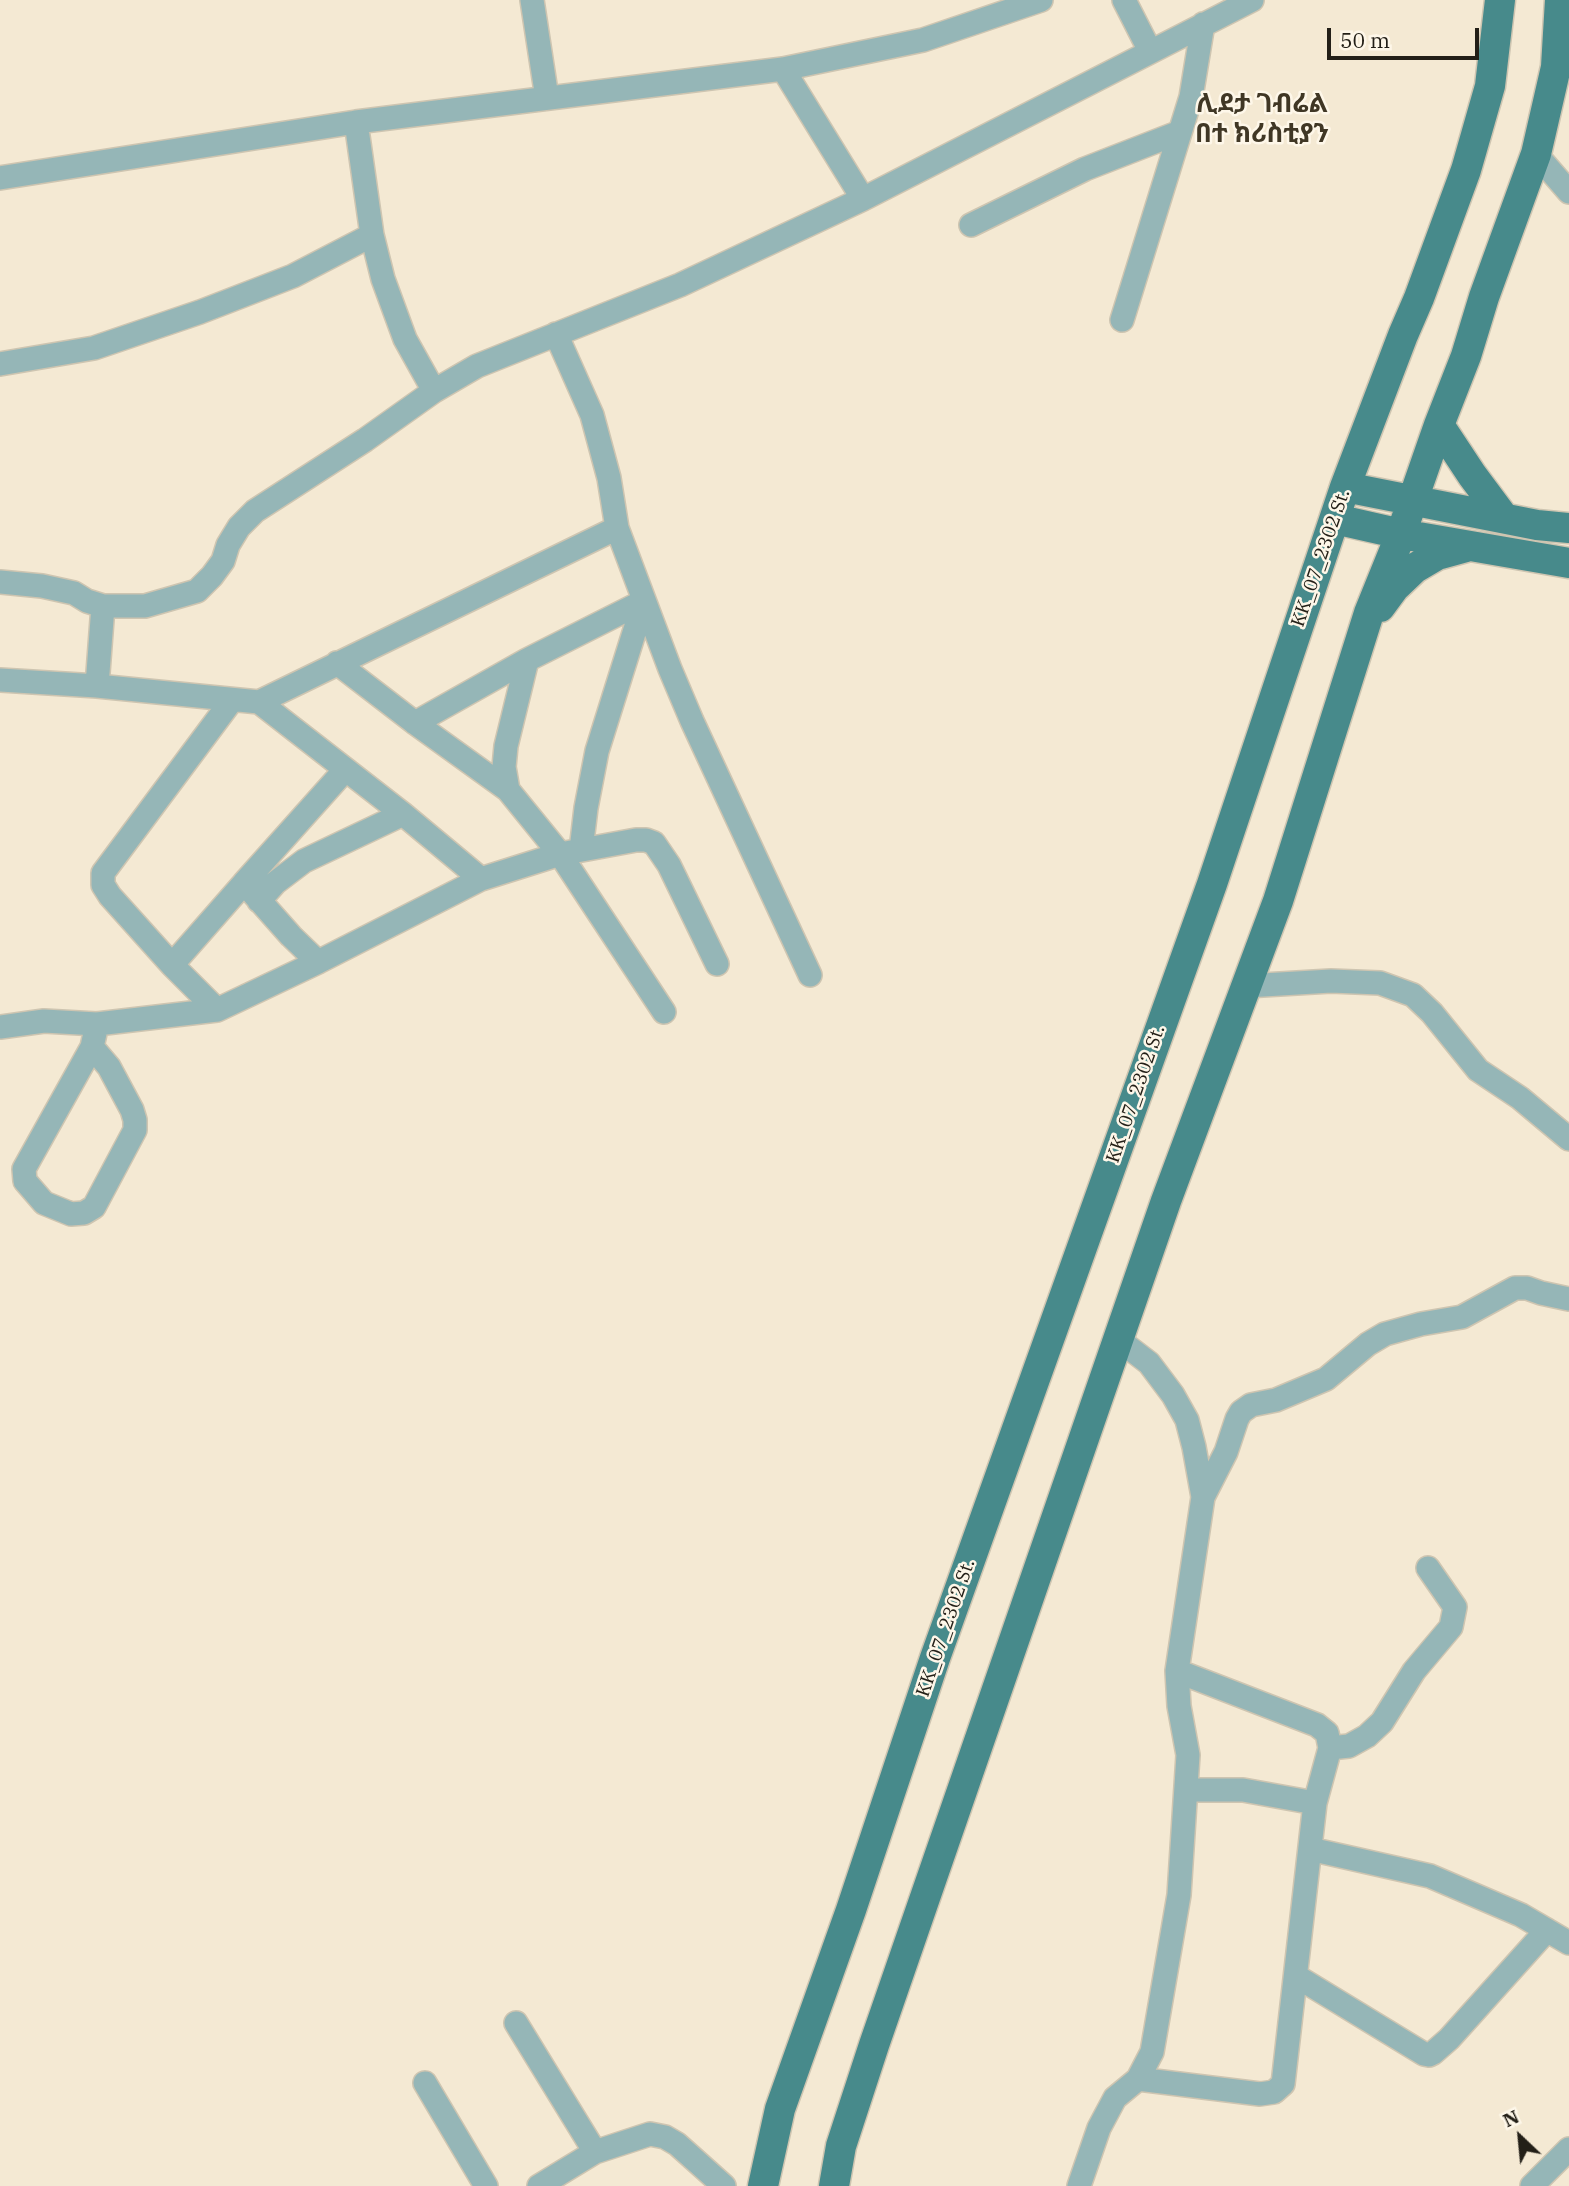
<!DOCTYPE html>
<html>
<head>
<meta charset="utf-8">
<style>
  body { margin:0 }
  #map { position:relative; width:1569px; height:2186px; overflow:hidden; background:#f4e9d3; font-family:"IBM Plex Serif",serif }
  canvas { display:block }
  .north { position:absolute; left:1485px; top:2102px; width:70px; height:70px; -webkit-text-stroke:5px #fef7e9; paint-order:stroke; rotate:334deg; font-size:19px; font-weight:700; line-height:28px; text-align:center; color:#231f17 }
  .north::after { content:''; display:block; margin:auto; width:24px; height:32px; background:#231f17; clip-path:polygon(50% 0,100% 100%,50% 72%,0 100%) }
  .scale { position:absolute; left:1327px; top:28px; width:152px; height:32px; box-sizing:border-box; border:4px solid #231f17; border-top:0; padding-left:9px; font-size:21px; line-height:24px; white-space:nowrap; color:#231f17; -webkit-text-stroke:5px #fef7e9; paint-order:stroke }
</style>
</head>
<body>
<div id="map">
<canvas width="1569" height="2186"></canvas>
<div class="north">N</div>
<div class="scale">50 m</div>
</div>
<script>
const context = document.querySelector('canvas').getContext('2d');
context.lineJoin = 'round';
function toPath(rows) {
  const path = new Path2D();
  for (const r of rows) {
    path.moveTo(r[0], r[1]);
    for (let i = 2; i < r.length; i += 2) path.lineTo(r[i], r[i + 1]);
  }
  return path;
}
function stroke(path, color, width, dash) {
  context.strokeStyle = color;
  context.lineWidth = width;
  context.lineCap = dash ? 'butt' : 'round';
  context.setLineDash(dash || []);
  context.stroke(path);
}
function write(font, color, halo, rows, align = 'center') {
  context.font = font + ' "IBM Plex Serif","Noto Sans Ethiopic",serif';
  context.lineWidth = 5;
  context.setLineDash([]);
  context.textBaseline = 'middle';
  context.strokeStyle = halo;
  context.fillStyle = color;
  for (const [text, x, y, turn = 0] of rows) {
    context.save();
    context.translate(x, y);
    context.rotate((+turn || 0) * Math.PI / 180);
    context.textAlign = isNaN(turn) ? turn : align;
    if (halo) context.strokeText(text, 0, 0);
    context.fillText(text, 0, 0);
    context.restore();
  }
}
const minor = toPath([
  [532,0,547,98],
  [1124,0,1150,51],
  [783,69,863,199],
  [1536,154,1569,192],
  [0,178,356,122,783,69,923,40,1041,0],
  [971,225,1085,169,1180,132],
  [372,235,383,279,405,339,434,391],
  [1122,320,1191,97,1203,24],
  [556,334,592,415,609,478,617,528,670,669,692,721,810,975],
  [0,364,94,348,200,312,293,276,372,235,356,122],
  [0,582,42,586,74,593,87,601,103,606,145,606,197,591,212,576,223,561,228,545,239,527,255,511,365,440,434,391,477,366,680,285,863,199,1252,0],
  [337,663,415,723,508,790,560,854,664,1012],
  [0,680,97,686,259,702,617,528],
  [97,686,103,606],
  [232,700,103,873,103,885,110,896,172,965,217,1010,318,962,481,879,560,854,636,840,646,840,654,843,669,865,717,964],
  [259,702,403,814,481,879],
  [415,723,527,660,644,601],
  [508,790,504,767,506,746,527,660],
  [581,850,586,808,597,751,644,601],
  [244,883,345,770],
  [259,901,275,883,304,861,403,814],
  [172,965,244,883,291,936,318,962],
  [1246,986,1331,981,1380,983,1413,995,1432,1013,1478,1070,1520,1098,1569,1139],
  [0,1027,44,1021,97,1024,217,1010],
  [92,1047,24,1169,25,1181,44,1203,71,1214,84,1213,94,1207,135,1130,135,1120,132,1110,109,1067,92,1047,97,1024],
  [1203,1497,1226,1452,1237,1419,1241,1412,1251,1405,1276,1400,1326,1379,1368,1344,1385,1334,1421,1324,1462,1317,1515,1288,1527,1288,1541,1293,1569,1299],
  [1330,1748,1349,1746,1367,1736,1382,1722,1414,1671,1451,1627,1455,1607,1428,1568],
  [1186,1790,1243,1790,1315,1803],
  [1310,1849,1430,1876,1521,1915,1569,1943],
  [1296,1976,1424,2054,1429,2055,1433,2053,1449,2039,1547,1930],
  [516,2023,595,2152],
  [1138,2079,1260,2094,1274,2092,1283,2084,1315,1803,1330,1748,1327,1733,1317,1725,1177,1671],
  [425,2083,486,2186],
  [539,2186,595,2152,650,2134,665,2137,677,2144,724,2186],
  [1079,2186,1099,2128,1115,2098,1138,2079,1152,2052,1179,1895,1188,1755,1179,1706,1177,1671,1203,1497,1194,1447,1187,1420,1173,1395,1149,1363,1119,1340],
  [1532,2186,1569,2149]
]);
const major = toPath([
  [1439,425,1472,475,1504,518],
  [1345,487,1537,525,1569,528],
  [1335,519,1401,534,1569,563],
  [1380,607,1394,588,1415,568,1437,555,1466,547],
  [763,2186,780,2109,851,1910,935,1658,1212,884,1345,487,1403,335,1419,298,1466,170,1490,86,1500,0],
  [834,2186,841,2146,874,2045,1166,1201,1278,901,1369,613,1401,534,1439,425,1466,356,1484,297,1536,154,1556,67,1560,0]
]);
stroke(minor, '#cec5b1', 26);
stroke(major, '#cec5b1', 33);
stroke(minor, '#95b6b7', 23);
stroke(major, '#478a8b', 30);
write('19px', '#231f17', '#fef7e9', [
  ["KK_07_2302 St.",1321,558,-71],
  ["KK_07_2302 St.",1136,1094,-71],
  ["KK_07_2302 St.",946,1628,-71]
]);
write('bold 26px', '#403725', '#fef7e9', [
  ["ሊደታ ገብሬል",1262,104],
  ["በተ ክሪስቲያን",1262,134]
]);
</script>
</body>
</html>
